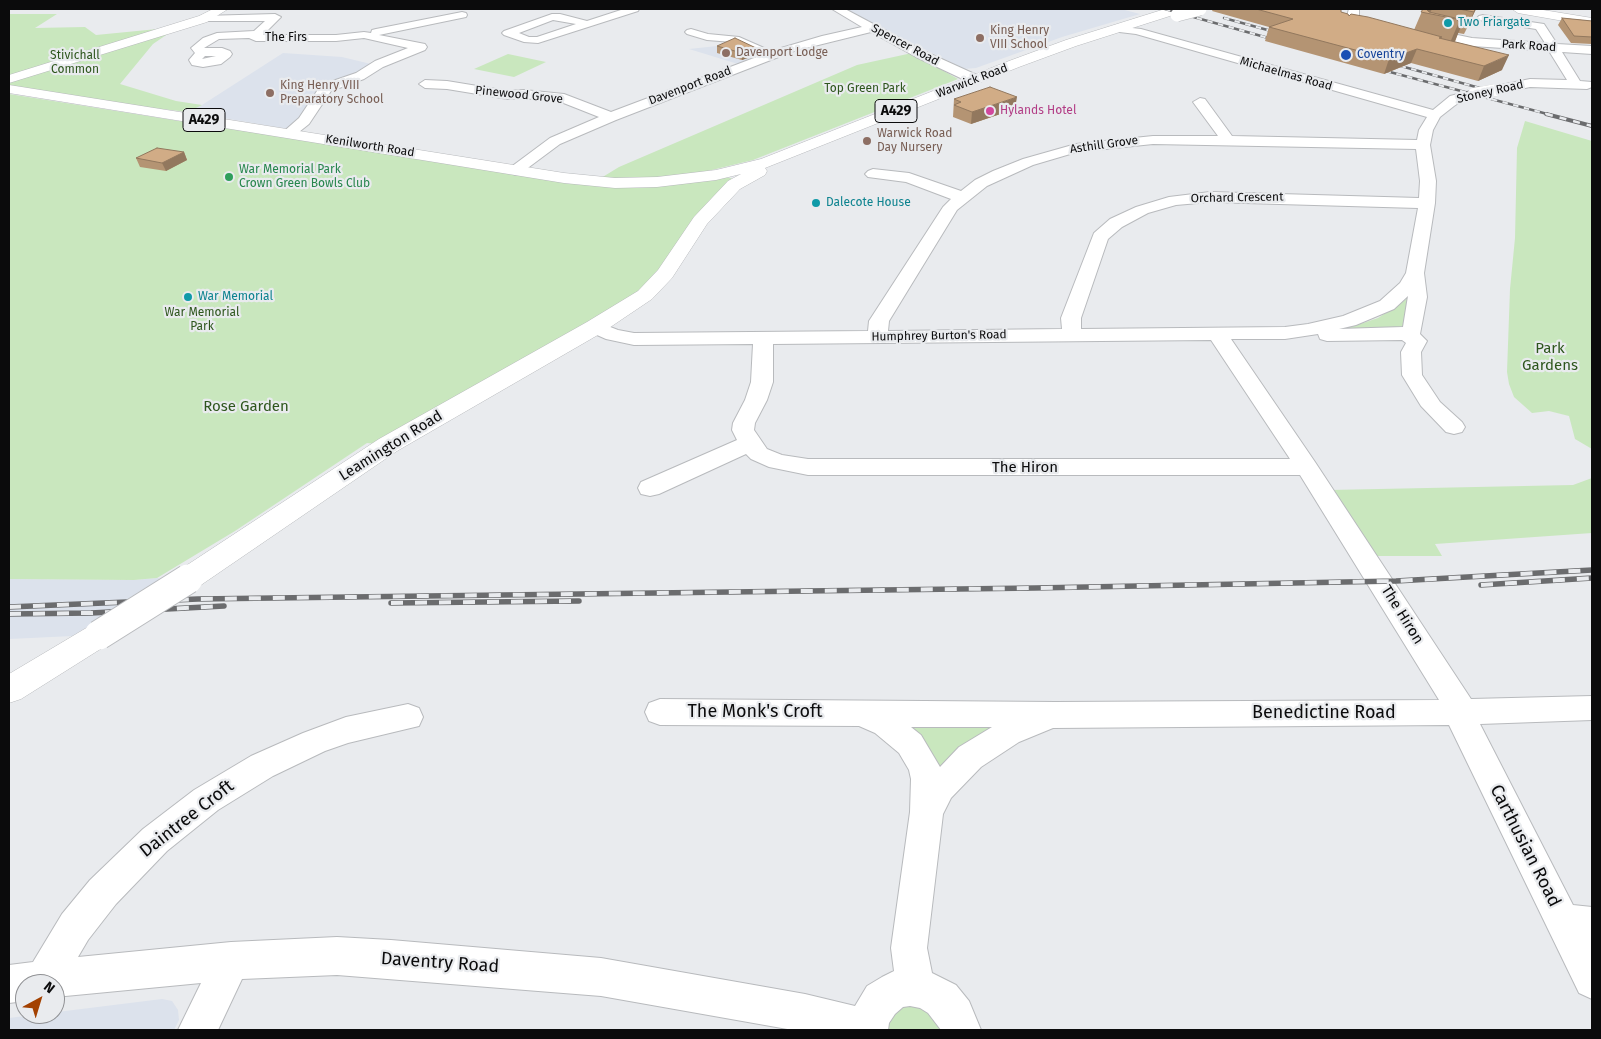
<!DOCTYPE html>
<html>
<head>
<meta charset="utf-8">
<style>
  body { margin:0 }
  #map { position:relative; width:1601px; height:1039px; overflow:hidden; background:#e9ebee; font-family:"Fira Sans",sans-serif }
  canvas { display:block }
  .frame { position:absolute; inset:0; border:10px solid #0b0b0c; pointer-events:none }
  .north { position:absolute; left:15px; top:974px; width:50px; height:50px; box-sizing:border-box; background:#e9ebee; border:1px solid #909194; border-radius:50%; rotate:39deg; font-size:14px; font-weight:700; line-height:20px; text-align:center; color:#0b0b0c }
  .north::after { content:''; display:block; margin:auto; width:18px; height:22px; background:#a34100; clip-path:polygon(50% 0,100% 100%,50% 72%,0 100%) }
</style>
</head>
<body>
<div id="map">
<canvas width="1601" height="1039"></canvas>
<div class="frame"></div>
<div class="north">N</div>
</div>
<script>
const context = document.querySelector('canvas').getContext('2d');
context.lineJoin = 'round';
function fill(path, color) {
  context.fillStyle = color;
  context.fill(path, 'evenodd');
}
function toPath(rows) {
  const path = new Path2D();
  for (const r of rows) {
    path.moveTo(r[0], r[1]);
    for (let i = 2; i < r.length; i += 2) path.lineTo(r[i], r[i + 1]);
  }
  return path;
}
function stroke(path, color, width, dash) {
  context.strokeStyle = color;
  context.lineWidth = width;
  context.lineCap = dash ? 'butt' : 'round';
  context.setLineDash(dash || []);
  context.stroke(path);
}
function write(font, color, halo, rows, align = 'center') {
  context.font = font + ' "Fira Sans",sans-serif';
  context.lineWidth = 4.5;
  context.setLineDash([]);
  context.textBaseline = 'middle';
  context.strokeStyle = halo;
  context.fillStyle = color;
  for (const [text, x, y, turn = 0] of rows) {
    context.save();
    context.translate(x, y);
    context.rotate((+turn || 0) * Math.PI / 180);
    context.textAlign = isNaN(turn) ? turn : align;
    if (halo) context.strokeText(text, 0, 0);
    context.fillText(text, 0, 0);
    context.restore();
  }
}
fill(toPath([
  [844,9,1121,9,1140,14,1062,37,976,68,964,69],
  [736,44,757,57,738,64,689,49],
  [283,53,342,57,371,64,367,70,328,84,302,119,288,129,188,112,202,105],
  [157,578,166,579,73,636,9,639,9,579,134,580],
  [162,999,172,1001,178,1010,179,1020,174,1030,9,1030,9,1018]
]), '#dce2ec');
fill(toPath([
  [9,14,57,14,35,28,85,27,96,35,178,27,153,44,120,84,176,101,202,105,188,112,100,102,9,85],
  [912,53,958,79,753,160,687,176,624,180,601,178,619,167,857,65],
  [508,54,546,62,514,77,474,69],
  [9,94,192,123,578,180,723,177,731,178,734,182,649,292,388,445,367,443,235,531,157,578,134,580,9,579],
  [1525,121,1592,141,1592,449,1575,439,1569,416,1549,411,1532,413,1514,397,1509,384,1507,372,1510,289,1515,238,1517,148],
  [1411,296,1409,327,1333,333,1378,318],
  [1592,478,1592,533,1435,544,1442,556,1371,556,1330,490,1573,485],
  [1000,722,941,772,906,724],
  [911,998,949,1028,949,1030,877,1030,878,1028]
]), '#c9e7be');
const minor = toPath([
  [624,9,639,9,638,11,538,43,524,42,504,35,502,33,504,31,552,14,560,14,587,21,624,9],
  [553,20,576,24,537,37,529,37,519,33,553,20],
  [832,9,845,9,924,51,979,76,980,79,979,82,969,82,916,57,871,32,794,51,616,120,560,144,521,173,516,175,511,173,508,170,511,167,550,138,599,117,561,102,524,98,508,99,447,89,425,88,419,84,425,80,447,81,508,91,524,90,564,94,611,112,762,55,733,42,707,40,687,34,685,32,687,30,691,29,708,34,739,37,771,51,822,36,862,27,832,9],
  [1349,9,1359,9,1359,15,1356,21,1348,21,1346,19,1349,9],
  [462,12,466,13,467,15,466,17,379,35,425,44,427,47,425,50,383,67,364,79,331,91,309,124,294,136,289,137,284,136,282,133,299,118,321,85,356,73,375,61,408,48,364,38,336,41,256,41,249,38,219,39,204,48,222,48,230,51,232,54,230,57,221,64,203,67,192,65,189,60,195,53,191,48,203,38,217,33,254,31,265,21,199,21,197,19,203,16,275,14,281,17,263,35,336,35,364,32,371,33,372,30,376,29,462,12],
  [205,56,216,56,202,59,205,56],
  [1483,15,1544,24,1557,44,1592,46,1592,54,1562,52,1580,81,1592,82,1592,87,1587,89,1530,87,1496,94,1491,93,1489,90,1491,87,1530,79,1567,80,1549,51,1472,46,1420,33,1418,31,1424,28,1472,38,1545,43,1536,29,1479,20,1477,18,1479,16,1483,15],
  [1115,26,1141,29,1433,110,1450,96,1474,90,1481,94,1479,97,1460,102,1454,106,1440,117,1433,130,1430,145,1436,181,1435,203,1424,273,1427,297,1420,334,1427,341,1421,352,1422,375,1440,402,1462,422,1465,427,1462,432,1454,434,1446,432,1421,406,1402,375,1401,352,1406,343,1402,340,1327,341,1320,339,1318,334,1285,339,1231,339,1315,462,1471,699,1592,696,1592,720,1480,724,1573,905,1592,907,1592,999,1579,993,1449,725,1053,728,1019,742,981,767,951,798,943,814,927,948,932,973,956,985,969,1001,981,1030,941,1030,928,1013,920,1008,910,1006,903,1007,895,1014,889,1023,888,1030,793,1030,601,996,337,975,242,979,218,1030,178,1030,201,983,55,997,55,984,25,984,25,1001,9,1003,9,965,33,962,62,914,90,880,143,829,194,790,251,756,303,733,346,717,408,704,419,708,423,717,419,726,348,743,325,751,273,776,218,810,167,851,116,904,88,940,78,957,231,942,337,937,391,940,601,958,805,994,855,1006,867,986,882,977,894,971,891,948,910,812,911,779,909,770,899,753,875,733,859,726,660,725,649,721,645,712,649,703,660,699,1056,702,1439,700,1300,475,808,475,769,467,751,459,746,454,659,494,650,496,641,494,638,488,641,482,737,440,732,430,733,423,745,400,751,382,753,344,634,345,606,339,588,331,585,327,588,323,595,321,618,330,634,333,868,331,869,321,943,207,951,199,906,182,868,177,865,174,868,171,873,169,909,173,961,191,975,180,993,171,1023,159,1076,144,1153,136,1218,136,1193,102,1200,98,1205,99,1232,136,1417,140,1419,130,1427,117,1136,34,1111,31,1109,29,1115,26],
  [1153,144,1416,149,1420,181,1419,198,1210,192,1169,197,1136,207,1110,219,1094,233,1061,318,1062,329,888,331,889,321,957,210,987,186,1033,165,1077,152,1153,144],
  [1210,202,1418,208,1406,273,1400,283,1380,301,1343,316,1308,324,1285,327,1081,329,1081,318,1108,239,1122,227,1148,213,1176,205,1210,202],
  [1408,296,1403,327,1339,329,1356,325,1394,309,1408,296],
  [1211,340,1290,459,808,459,782,455,767,449,754,430,755,423,767,400,773,382,773,344,1211,340],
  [911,727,992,727,959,747,940,767,921,735,911,727]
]);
const major = toPath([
  [213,9,228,9,207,22,9,83,9,75,199,16,213,9],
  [1165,9,1173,9,1175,12,1173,15,1076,46,1019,67,765,168,767,171,765,175,740,189,707,224,672,278,652,299,603,332,397,451,198,587,188,590,178,587,173,579,178,571,379,439,587,322,638,291,658,270,694,217,728,181,741,174,716,180,657,187,615,188,564,183,9,93,9,85,564,173,615,178,657,177,716,170,761,159,1009,61,1066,40,1165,9],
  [99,623,110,627,115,635,110,643,21,699,9,703,9,674,88,627,99,623]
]);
const highway = toPath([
  [1512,9,1537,9,1592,18,1592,26,1518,13,1512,9]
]);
stroke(minor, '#b8babd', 2);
stroke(major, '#b8babd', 1);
stroke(highway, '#b8babd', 1);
fill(minor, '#fff');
fill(major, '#fff');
fill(highway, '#fff');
const railFar2 = toPath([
  [1165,9,1279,41],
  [1224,18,1282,34],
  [1390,63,1494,92],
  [1375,68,1551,115]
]);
const railFar1 = toPath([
  [1546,114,1592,126]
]);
const rail = toPath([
  [1481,585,1592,578],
  [391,603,579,601],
  [9,607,198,599,1035,588,1396,581,1592,570],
  [9,614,91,613,224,606]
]);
stroke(railFar2, '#6b6c6e', 2.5);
stroke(railFar1, '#6b6c6e', 4);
stroke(rail, '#6b6c6e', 5.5);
stroke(railFar2, '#e9ebee', 2, [5.5]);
stroke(railFar1, '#e9ebee', 2.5, [7]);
stroke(rail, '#e9ebee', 4, [12]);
const minorBridge = toPath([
  [1474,94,1496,90]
]);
const majorBridgeFar1 = toPath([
  [1177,15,1200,9]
]);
const majorBridge = toPath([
  [99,635,188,579]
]);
stroke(minorBridge, '#b8babd', 12, []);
stroke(majorBridgeFar1, '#b8babd', 14, []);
stroke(majorBridge, '#b8babd', 31, []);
stroke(minorBridge, '#fff', 12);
stroke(majorBridgeFar1, '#fff', 13);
stroke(majorBridge, '#fff', 29);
fill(toPath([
  [1213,9,1341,9,1341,12,1349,16,1414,30,1423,9,1476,9,1464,34,1458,33,1455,42,1502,70,1478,81,1411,63,1384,74,1265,41,1269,27,1212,11],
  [1562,18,1592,21,1592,44,1571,43,1558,25],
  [717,46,756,55,742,60,717,53],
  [954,99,1015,109,971,124,953,117],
  [184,152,187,160,166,171,140,167,136,158]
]), '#b49473');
fill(toPath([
  [1425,9,1432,9,1430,13],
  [1475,9,1476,9,1464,34],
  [1464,20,1454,43,1449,45,1459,22],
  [756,48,756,55,742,60,742,53],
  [1417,49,1411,63,1384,74,1389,59],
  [1509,55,1502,70,1478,81,1484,66],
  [1017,97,1015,109,971,124,972,112],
  [184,152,187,160,166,171,162,163]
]), '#92785e');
const building = toPath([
  [1256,9,1341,9,1341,12,1348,14,1349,16,1351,14,1368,17,1442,37,1439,38,1509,55,1484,66,1417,49,1389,59,1269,27,1293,19,1256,9],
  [1423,9,1426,9,1429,12,1464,20,1459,22,1456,19,1421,12,1423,9],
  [1459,9,1475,9,1474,12,1459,9],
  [1562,18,1592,21,1592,37,1574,36,1562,18],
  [735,38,756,48,742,53,717,46,735,38],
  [990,87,1017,97,972,112,954,105,961,102,954,99,990,87],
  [157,148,184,152,162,163,136,158,157,148]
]);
fill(building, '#d1ac86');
stroke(building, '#92785e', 1);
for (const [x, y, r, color] of [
  [1448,23,5,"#0f9aa8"],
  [980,38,5,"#8d6e63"],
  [726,53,5,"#8d6e63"],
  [1346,55,6,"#1a4fb4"],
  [270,93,5,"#8d6e63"],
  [990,111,5,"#d1479c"],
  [867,141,5,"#8d6e63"],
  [229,177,5,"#2e9e5b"],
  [816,203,5,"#0f9aa8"],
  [188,297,5,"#0f9aa8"]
]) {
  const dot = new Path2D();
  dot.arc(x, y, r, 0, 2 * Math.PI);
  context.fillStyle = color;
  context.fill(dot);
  stroke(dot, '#e9ebee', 2);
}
write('12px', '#0d838f', '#e9ebee', [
  ["Two Friargate",1458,23],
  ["Dalecote House",826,203],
  ["War Memorial",198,297]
], 'left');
write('12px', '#785e54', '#e9ebee', [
  ["King Henry",990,31],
  ["VIII School",990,45],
  ["Davenport Lodge",736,53],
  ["King Henry VIII",280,86],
  ["Preparatory School",280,100],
  ["Warwick Road",877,134],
  ["Day Nursery",877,148]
], 'left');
write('12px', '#0b0b0c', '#e9ebee', [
  ["The Firs",286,38],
  ["Spencer Road",905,45,28],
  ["Park Road",1529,46,4],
  ["Michaelmas Road",1286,74,16],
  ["Warwick Road",972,81,-21],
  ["Davenport Road",690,86,-21],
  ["Stoney Road",1490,92,-13],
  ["Pinewood Grove",519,95,6],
  ["Asthill Grove",1104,145,-8],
  ["Kenilworth Road",370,146,9],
  ["Orchard Crescent",1237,198,-1],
  ["Humphrey Burton's Road",939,336,-1]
]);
write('12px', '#164399', '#e9ebee', [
  ["Coventry",1357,55]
], 'left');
write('12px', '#2e561d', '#e9ebee', [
  ["Stivichall",75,56],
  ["Common",75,70],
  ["Top Green Park",865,89],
  ["War Memorial",202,313],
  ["Park",202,327]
]);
write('12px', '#b23c85', '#e9ebee', [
  ["Hylands Hotel",1000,111]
], 'left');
write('12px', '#27864d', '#e9ebee', [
  ["War Memorial Park",239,170],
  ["Crown Green Bowls Club",239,184]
], 'left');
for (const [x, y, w] of [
  [896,111,42],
  [204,120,42]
]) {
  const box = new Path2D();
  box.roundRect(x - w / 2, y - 11.5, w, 23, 4);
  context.fillStyle = '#e9ebee';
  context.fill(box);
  stroke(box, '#0b0b0c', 1);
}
write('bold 14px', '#0b0b0c', null, [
  ["A429",896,111],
  ["A429",204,120]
]);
write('15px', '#2e561d', '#e9ebee', [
  ["Park",1550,349],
  ["Gardens",1550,366],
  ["Rose Garden",246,407]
]);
write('15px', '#0b0b0c', '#e9ebee', [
  ["Leamington Road",391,446,-32],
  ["The Hiron",1025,468],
  ["The Hiron",1402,615,58]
]);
write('18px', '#0b0b0c', '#e9ebee', [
  ["The Monk's Croft",755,712],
  ["Benedictine Road",1324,713],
  ["Daintree Croft",187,819,-38],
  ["Carthusian Road",1525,846,63],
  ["Daventry Road",440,963,4]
]);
</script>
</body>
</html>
